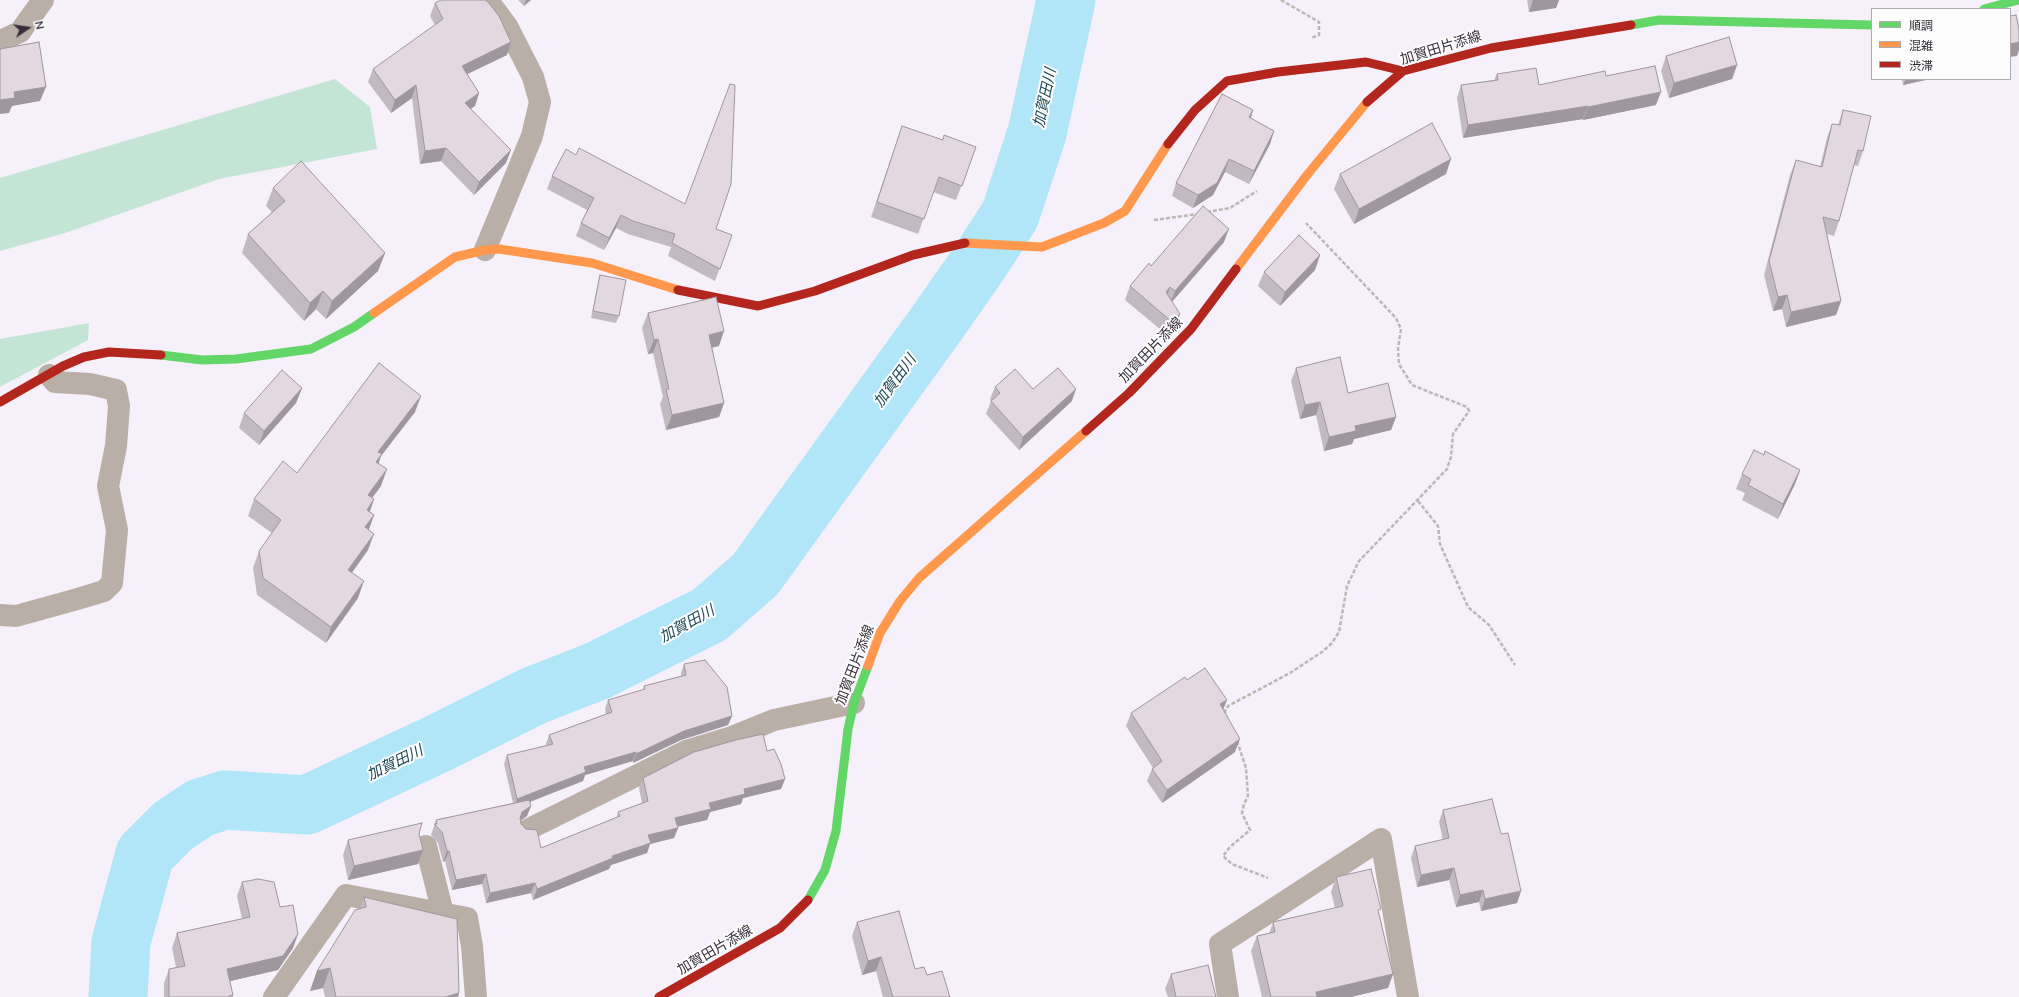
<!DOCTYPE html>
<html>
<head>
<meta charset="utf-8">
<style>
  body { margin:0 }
  #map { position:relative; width:2019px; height:997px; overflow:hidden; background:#f5f0f9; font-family:Mulish,"Noto Sans JP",sans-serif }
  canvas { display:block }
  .legend { position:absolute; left:1871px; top:8px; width:140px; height:72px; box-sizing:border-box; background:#fdfdfd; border:1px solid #adabaf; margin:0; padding:5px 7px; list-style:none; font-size:12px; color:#362f3a }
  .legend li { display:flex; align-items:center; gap:8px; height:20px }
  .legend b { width:20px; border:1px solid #adabaf }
  .north { position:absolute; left:8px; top:8px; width:40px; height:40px; -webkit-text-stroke:3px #fdfdfd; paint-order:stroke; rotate:77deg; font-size:11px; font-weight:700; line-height:16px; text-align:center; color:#362f3a }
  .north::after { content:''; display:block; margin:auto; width:14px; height:18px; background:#362f3a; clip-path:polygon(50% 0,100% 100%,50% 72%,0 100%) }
</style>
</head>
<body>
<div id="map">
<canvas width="2019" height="997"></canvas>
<ul class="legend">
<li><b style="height:5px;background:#63d668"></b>順調</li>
<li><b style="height:5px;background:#ff974d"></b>混雑</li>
<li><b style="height:5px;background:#b3261e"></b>渋滞</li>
</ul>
<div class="north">N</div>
</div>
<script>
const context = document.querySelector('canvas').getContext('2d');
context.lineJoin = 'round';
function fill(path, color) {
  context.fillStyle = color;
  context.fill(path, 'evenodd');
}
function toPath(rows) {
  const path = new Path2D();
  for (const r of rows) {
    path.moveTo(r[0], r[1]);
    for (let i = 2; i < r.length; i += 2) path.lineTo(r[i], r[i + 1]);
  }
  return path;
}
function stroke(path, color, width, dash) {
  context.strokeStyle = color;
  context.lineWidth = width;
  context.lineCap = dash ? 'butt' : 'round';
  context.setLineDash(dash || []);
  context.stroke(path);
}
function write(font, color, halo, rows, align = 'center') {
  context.font = font + ' Mulish,"Noto Sans JP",sans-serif';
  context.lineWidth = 4;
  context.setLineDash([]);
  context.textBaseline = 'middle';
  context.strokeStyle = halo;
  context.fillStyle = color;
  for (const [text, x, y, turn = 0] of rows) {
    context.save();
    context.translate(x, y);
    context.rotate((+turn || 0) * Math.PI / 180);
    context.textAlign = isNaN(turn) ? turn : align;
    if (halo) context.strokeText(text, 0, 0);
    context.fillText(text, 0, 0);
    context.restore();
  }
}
fill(toPath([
  [335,79,370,107,377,149,219,179,65,233,0,251,0,178],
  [89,323,88,340,0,387,0,339]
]), '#c4e5d6');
stroke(toPath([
  [118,997,121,942,145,854,173,826,200,808,225,800,307,805,439,743,533,696,597,671,709,615,755,575,937,323,979,263,1010,215,1037,133,1066,0]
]), '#b1e5f8', 59);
stroke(toPath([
  [1281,0,1319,22,1319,35,1311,38],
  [1207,212,1230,208,1257,191],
  [1154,220,1198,214],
  [1418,501,1438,526,1440,544,1468,607,1489,625,1515,665],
  [1227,719,1225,711,1228,706,1290,673,1322,652,1332,643,1339,632,1347,586,1359,561,1447,469,1451,457,1453,434,1469,411,1467,407,1412,385,1399,364,1398,349,1401,329,1396,318,1306,223],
  [1237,741,1246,768,1248,796,1244,804,1242,813,1250,830,1230,847,1223,856,1232,864,1268,878]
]), '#beb5b5', 2.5, [4, 2]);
stroke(toPath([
  [483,0,492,6,507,26,533,77,540,102,532,136,485,250],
  [0,41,20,32,43,0],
  [0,615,16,616,74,600,104,591,112,583,117,530,108,486,116,446,119,406,116,390,90,384,55,382,49,375],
  [529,829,686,751,732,737,774,720,854,703],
  [426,846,443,913],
  [274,997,346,895,467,918,472,946,476,997],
  [1228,997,1220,944,1381,839,1408,997]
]), '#b9afa6', 22);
stroke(toPath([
  [1984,9,2018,0],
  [1631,25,1659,20,1872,25],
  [161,355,202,360,236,359,311,349,354,327,374,313],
  [808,900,825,870,836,831,848,729,854,703,868,666]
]), '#63d668', 9);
stroke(toPath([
  [965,243,1042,247,1104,223,1125,211,1168,144],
  [1236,269,1307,175,1367,102],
  [374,313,455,257,485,250,499,249,592,263,678,290],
  [868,666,880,633,900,601,919,578,1086,431]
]), '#ff974d', 9);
stroke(toPath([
  [1367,102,1403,71,1491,48,1631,25],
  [1168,144,1195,110,1227,81,1278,72,1366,62,1403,71],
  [678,290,758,306,815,291,913,255,965,243],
  [0,402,63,366,84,357,109,352,161,355],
  [1086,431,1129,393,1191,329,1236,269],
  [659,997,780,928,808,900]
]), '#b3261e', 9);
fill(toPath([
  [518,0,531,0,524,6],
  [1527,0,1559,0,1556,8,1529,12],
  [435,3,507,55,467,74,479,93,475,106,471,109,506,163,474,195,441,161,420,164,412,98,391,113,368,82,373,69,435,25,430,16],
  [1666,56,1737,65,1732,79,1669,98,1661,71],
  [1497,74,1539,85,1606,76,1656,105,1583,120,1583,119,1463,138,1457,98,1461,85,1494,80],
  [1902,79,1930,79,1903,85],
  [1253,110,1251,118,1274,131,1270,144,1249,184,1225,172,1213,195,1193,208,1172,196,1176,183],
  [1843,110,1863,151,1858,166,1854,165,1839,221,1834,236,1827,234,1841,301,1836,315,1786,327,1782,309,1773,311,1764,275,1790,175,1796,160,1820,167,1827,138,1832,124,1838,125],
  [902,126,943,140,976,147,956,200,933,192,918,234,871,217],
  [1340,174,1446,174,1354,224,1334,189],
  [552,176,716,229,732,235,715,281,668,256,671,247,628,234,616,228,604,250,576,236,581,223,587,210,547,189],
  [273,188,385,253,378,271,326,319,316,309,304,321,242,253,248,234,272,212,266,206],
  [1224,242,1172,302,1175,328,1167,335,1125,300,1130,286,1151,266],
  [1320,255,1315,270,1280,306,1258,286,1264,272],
  [600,275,619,316,616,323,591,318,598,283],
  [648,313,719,346,712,348,724,403,719,417,666,430,660,404,663,397,653,353,648,354,642,328],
  [1296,368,1348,393,1396,417,1391,430,1354,439,1352,444,1324,451,1316,415,1300,419,1291,381],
  [995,387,1033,389,1072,401,1019,450,986,414,991,401,990,399],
  [302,388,296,403,259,445,239,428,244,413],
  [415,412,381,456,378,463,381,486,372,498,374,499,370,512,374,515,369,530,368,550,352,573,358,598,326,643,257,595,253,568,259,551,272,533,248,516,254,499,297,473],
  [1764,455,1800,470,1795,484,1778,519,1742,500,1745,493,1736,489,1742,474],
  [684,664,732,716,728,725,681,740,633,763,633,761,585,775,583,781,530,802,531,806,527,816,521,821,521,824,541,848,617,817,618,812,642,803,639,788,643,778,767,751,785,779,781,789,743,798,741,804,710,812,707,820,677,826,678,828,674,838,650,844,647,853,611,865,609,869,533,900,531,893,486,903,482,884,452,890,445,861,443,862,438,843,431,835,436,820,513,803,504,764,507,755,547,746,546,744,549,735,606,714,605,709,608,700,643,690,644,686,681,676,681,673],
  [1187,680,1227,700,1223,710,1235,752,1162,803,1147,781,1152,769,1153,768,1126,726,1131,713],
  [1443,810,1501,834,1521,891,1517,903,1481,911,1479,902,1456,907,1449,880,1417,887,1411,858,1415,846,1443,840,1439,822],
  [419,834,423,850,418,864,348,880,343,855,348,840],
  [1336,877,1379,914,1393,974,1388,988,1351,997,1262,997,1251,951,1257,936,1269,934,1273,922,1335,908,1331,892],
  [242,882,280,907,298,934,293,948,278,970,230,981,233,997,164,997,164,983,169,969,176,967,172,948,177,933,242,919,237,896],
  [364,897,459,993,458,997,325,997,323,988,310,991,317,971,360,909],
  [857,922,915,969,927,975,950,997,883,997,876,971,862,975,852,936],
  [1171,974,1216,997,1168,997,1165,989]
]), '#c3bac1');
fill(toPath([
  [526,0,531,0,524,6],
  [1533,0,1559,0,1556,8,1529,12],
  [511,42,507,55,457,79,462,66],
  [2019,42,2019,50,2017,56,2010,57,2010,44],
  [1737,65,1732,79,1669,98,1674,83],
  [1906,79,1930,79,1903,85],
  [416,85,412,98,391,113,395,100],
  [46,87,40,101,12,106,9,113,0,114,0,100,14,92],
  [1661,92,1656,105,1583,120,1588,107],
  [479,93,475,106,460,116,465,103],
  [1588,106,1583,119,1463,138,1468,125],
  [1253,110,1249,123,1249,117],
  [1274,131,1270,144,1249,184,1254,171],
  [446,148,441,161,420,164,425,151],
  [511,150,506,163,474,195,479,182],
  [1229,159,1225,172,1213,195,1193,208,1198,195],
  [1451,159,1446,174,1354,224,1359,209],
  [621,215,616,228,604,250,609,238],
  [1229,229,1224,242,1170,304,1175,291],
  [385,253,378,271,326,319,332,301],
  [1320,255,1315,270,1280,306,1285,292],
  [1170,287,1166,300,1166,292],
  [323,291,316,309,304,321,310,303],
  [1787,295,1782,309,1773,311,1778,297],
  [1841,301,1836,315,1786,327,1791,312],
  [1180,314,1175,328,1167,335,1172,322],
  [724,331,719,346,704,349,709,335],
  [658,339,653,353,648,354,654,340],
  [302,388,296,403,259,445,264,431],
  [1076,389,1072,401,1019,450,1023,437],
  [421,396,415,412,381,456,376,471,370,478,378,452],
  [1320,402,1316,415,1300,419,1305,405],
  [724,403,719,417,666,430,672,415],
  [1396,417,1391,430,1354,439,1352,444,1324,451,1329,437,1355,426],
  [387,469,381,486,362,511,368,495],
  [1800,470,1795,484,1778,519,1783,504],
  [374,499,368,516,367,510],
  [374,515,368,531,365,527],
  [374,534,368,550,342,586,348,570],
  [364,581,358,598,326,643,331,627],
  [1227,700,1222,712,1220,704],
  [732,716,728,725,681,740,633,763,636,754,684,731],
  [1240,739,1235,752,1162,803,1167,790],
  [636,752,633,761,585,775,583,781,514,808,517,799,584,767],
  [785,779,781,789,743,798,741,804,710,812,707,820,672,828,675,818,744,789],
  [531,806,527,816,518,822,522,812],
  [678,828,674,838,650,844,647,853,611,865,609,869,533,900,537,889,612,856,648,835],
  [423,850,418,864,348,880,354,866],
  [447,851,449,851,445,861,443,862],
  [1454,868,1449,880,1417,887,1421,875],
  [486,874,482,884,452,890,456,880],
  [535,883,531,893,486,903,490,893],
  [1483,890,1479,902,1456,907,1460,895],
  [1521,891,1517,903,1481,911,1485,899],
  [298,934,293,948,278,970,222,983,227,969],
  [881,957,876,971,862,975,868,961],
  [330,968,323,988,310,991,317,971],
  [1393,974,1388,988,1351,997,1314,997,1316,992],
  [459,993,458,997,445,997]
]), '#9f979d');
const building = toPath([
  [441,0,485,0,488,2,499,16,511,42,462,66,479,93,465,103,511,150,479,182,446,148,425,151,416,85,395,100,373,69,443,19,435,3,441,0],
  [2016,15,2019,29,2019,42,2010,44,2010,16,2016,15],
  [1729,37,1737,65,1674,83,1666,56,1729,37],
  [39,42,46,87,14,92,15,98,0,100,0,49,39,42],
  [1655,66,1661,92,1588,107,1588,106,1468,125,1461,85,1498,80,1497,74,1536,68,1539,85,1605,71,1606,76,1655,66],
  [730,84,735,85,731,184,716,229,732,235,720,269,672,243,675,234,633,221,621,215,609,238,581,223,594,198,552,176,566,149,576,155,579,148,685,204,730,84],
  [1222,94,1253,110,1249,117,1274,131,1254,171,1229,159,1217,183,1198,195,1176,183,1222,94],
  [1843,110,1871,116,1863,151,1858,150,1839,221,1823,217,1841,301,1791,312,1787,295,1778,297,1769,261,1796,160,1822,167,1832,124,1840,125,1843,110],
  [1432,123,1451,159,1359,209,1340,174,1432,123],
  [902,126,943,140,944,135,976,147,962,186,939,177,924,219,877,202,902,126],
  [301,161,385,253,332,301,323,291,310,303,248,234,285,201,273,188,301,161],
  [1203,206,1229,229,1175,291,1170,287,1166,292,1180,314,1172,322,1130,286,1149,263,1151,266,1203,206],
  [1299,235,1320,255,1285,292,1264,272,1299,235],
  [600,275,626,280,619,316,593,311,600,275],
  [716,297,724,331,709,335,724,403,672,415,666,389,669,389,658,339,654,340,648,313,716,297],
  [1340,357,1348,393,1388,383,1396,417,1355,426,1356,431,1329,437,1320,402,1305,405,1296,368,1340,357],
  [379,363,421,396,378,452,382,454,376,462,387,469,368,495,374,499,367,510,374,515,365,527,374,534,348,570,364,581,331,627,263,578,259,551,281,520,254,499,283,461,297,473,379,363],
  [1058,368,1076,389,1023,437,991,401,1000,393,995,387,1015,369,1033,389,1058,368],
  [282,370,302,388,264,431,244,413,282,370],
  [1754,450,1764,455,1765,451,1800,470,1783,504,1748,485,1751,479,1742,474,1754,450],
  [705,660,727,687,732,716,684,731,636,754,636,752,584,767,586,772,517,799,507,755,553,744,549,735,612,712,608,700,645,689,644,686,686,675,684,664,705,660],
  [1205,668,1227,700,1220,704,1240,739,1167,790,1152,769,1162,761,1131,713,1185,677,1187,680,1205,668],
  [763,734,767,751,774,749,781,764,785,779,744,789,745,794,709,803,711,809,675,818,678,828,648,835,651,843,612,856,613,858,537,889,535,883,490,893,486,874,456,880,449,851,447,851,442,832,434,824,437,824,436,820,529,800,531,806,522,812,520,818,521,824,526,829,537,830,541,848,620,816,618,812,648,801,643,778,694,752,736,740,763,734],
  [1492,799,1501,834,1508,833,1521,891,1485,899,1483,890,1460,895,1454,868,1421,875,1415,846,1449,838,1443,810,1492,799],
  [422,823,419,834,423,850,354,866,348,840,422,823],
  [1371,869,1381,909,1378,910,1393,974,1316,992,1317,997,1271,997,1257,936,1275,932,1273,922,1343,906,1336,877,1371,869],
  [258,879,274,882,280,907,293,905,298,934,283,956,227,969,233,995,229,996,229,997,169,997,169,969,185,966,177,933,250,917,242,882,258,879],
  [364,897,457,919,459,993,445,997,336,997,330,968,317,971,355,910,366,907,364,897],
  [899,911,915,969,924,967,927,975,942,971,950,997,893,997,881,957,868,961,857,922,899,911],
  [1208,965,1216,997,1176,997,1171,974,1208,965]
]);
fill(building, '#e3d8e0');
stroke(building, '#9f979d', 1);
write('14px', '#362f3a', '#fdfdfd', [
  ["加賀田片添線",1441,48,-17],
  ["加賀田片添線",1151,350,-46],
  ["加賀田片添線",855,665,-69],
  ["加賀田片添線",715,950,-30]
]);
write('italic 15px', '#1b4754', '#fdfdfd', [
  ["加賀田川",1045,98,-78],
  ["加賀田川",895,381,-54],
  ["加賀田川",687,624,-29],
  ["加賀田川",395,763,-26]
]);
</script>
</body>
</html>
